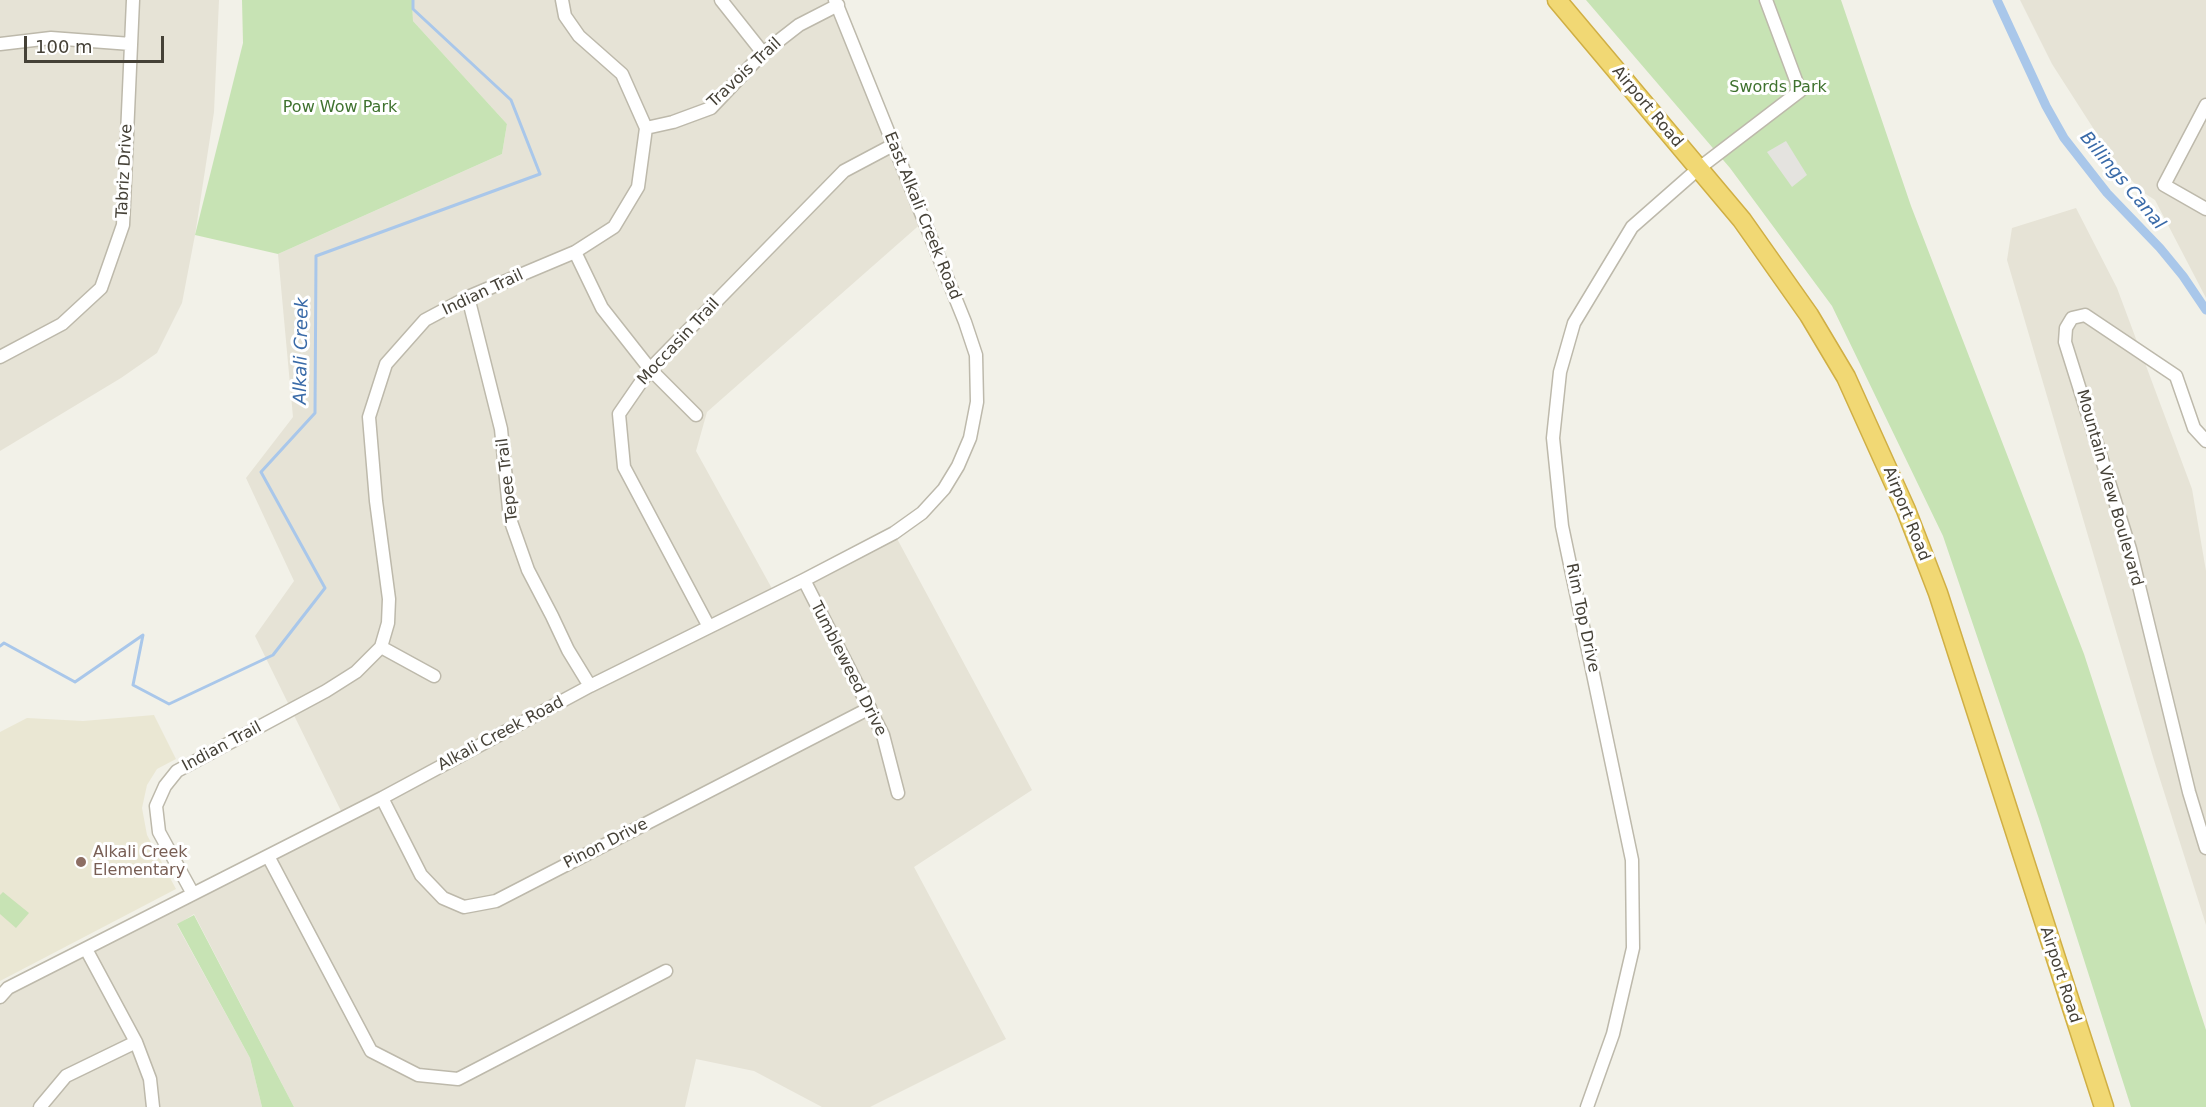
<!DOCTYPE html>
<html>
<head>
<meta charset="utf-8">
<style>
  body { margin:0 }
  #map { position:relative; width:2206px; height:1107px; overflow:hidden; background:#f2f1e8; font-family:"DejaVu Sans",sans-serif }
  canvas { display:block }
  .scale { position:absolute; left:24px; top:36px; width:140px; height:27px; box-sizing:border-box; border:3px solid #454137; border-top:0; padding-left:8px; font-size:18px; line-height:21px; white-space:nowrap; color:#454137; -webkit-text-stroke:4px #fff; paint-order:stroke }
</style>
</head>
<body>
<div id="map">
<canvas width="2206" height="1107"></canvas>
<div class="scale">100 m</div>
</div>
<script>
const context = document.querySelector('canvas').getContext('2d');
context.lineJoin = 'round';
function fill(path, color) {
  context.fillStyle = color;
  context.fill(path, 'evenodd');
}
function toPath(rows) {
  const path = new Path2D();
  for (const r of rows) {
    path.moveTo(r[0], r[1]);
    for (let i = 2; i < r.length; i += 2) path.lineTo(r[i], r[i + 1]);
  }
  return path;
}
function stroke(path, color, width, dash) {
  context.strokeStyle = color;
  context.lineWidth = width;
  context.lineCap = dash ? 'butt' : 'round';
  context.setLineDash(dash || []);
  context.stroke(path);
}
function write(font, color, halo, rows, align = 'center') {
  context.font = font + ' "DejaVu Sans",sans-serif';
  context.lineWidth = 6;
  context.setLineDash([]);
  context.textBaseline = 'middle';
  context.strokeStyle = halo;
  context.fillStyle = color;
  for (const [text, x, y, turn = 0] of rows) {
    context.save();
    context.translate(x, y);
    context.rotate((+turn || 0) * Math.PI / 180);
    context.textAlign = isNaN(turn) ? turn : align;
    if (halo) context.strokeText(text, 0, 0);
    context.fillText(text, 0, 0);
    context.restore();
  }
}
fill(toPath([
  [0,0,219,0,214,112,195,235,182,303,157,353,121,378,0,451],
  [412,0,835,0,924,221,707,412,696,451,775,594,894,533,1032,790,914,867,1006,1039,870,1107,822,1107,754,1071,696,1059,685,1107,294,1107,194,914,177,925,250,1058,262,1107,0,1107,0,997,344,817,255,636,294,581,246,478,293,417,278,254,502,154,507,124,413,21],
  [2020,0,2206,0,2206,298,2155,200,2141,191,2113,159,2052,64],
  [2076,208,2117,288,2192,489,2206,571,2206,925,2153,757,2007,260,2012,228]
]), '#e6e3d6');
fill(toPath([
  [154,715,176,759,157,769,147,785,142,808,147,835,176,889,0,981,0,732,27,718,83,721]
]), '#eae7d3');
fill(toPath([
  [242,0,412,0,413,21,507,124,502,154,278,254,195,235,243,43],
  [1586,0,1841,0,1911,206,2084,654,2206,1030,2206,1107,2131,1107,2039,819,1943,536,1832,306,1730,168],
  [3,892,29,913,16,928,0,914,0,895],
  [194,915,294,1107,262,1107,250,1058,177,924]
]), '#c7e3b4');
fill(toPath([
  [1786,141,1807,175,1792,187,1767,152]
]), '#e4e3df');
stroke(toPath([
  [0,646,4,643,75,682,143,635,133,685,169,704,273,655,325,588,261,472,315,413,316,256,540,174,511,100,413,9,413,0]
]), '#a9c7ea', 3);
stroke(toPath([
  [1997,0,2046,106,2064,138,2107,193,2160,248,2183,276,2206,310]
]), '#a9c7ea', 9);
const minor = toPath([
  [721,0,763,53],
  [0,44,51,38,131,44],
  [2206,105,2164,185,2206,209],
  [646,128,673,122,711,108,763,53,799,25,838,5],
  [575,252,602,308,650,369,696,415],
  [468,297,501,429,510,519,528,570,552,616,568,650,590,686],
  [0,357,62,324,101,288,123,225,133,0],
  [2206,441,2194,428,2176,376,2085,315,2072,318,2066,328,2065,342,2130,549,2189,792,2206,848],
  [804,580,883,735,898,793],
  [709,627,624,467,619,414,650,369,844,171,893,145],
  [381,647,434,676],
  [382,798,421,875,443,898,464,907,496,901,870,708],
  [268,856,371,1051,418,1075,458,1079,666,971],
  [193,894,159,832,156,806,165,786,177,771,326,691,356,672,381,647,388,623,389,599,376,501,369,417,386,364,425,320,468,297,575,252,614,227,638,187,646,128,622,74,579,36,565,16,562,0],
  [86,949,136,1042,150,1079,153,1107],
  [0,997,8,988,382,798,590,686,804,580,894,533,922,513,944,489,958,466,970,438,977,402,976,355,965,322,835,0],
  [40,1107,66,1076,136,1042],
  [1587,1107,1613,1034,1633,948,1632,860,1562,526,1553,438,1560,372,1574,323,1632,227,1698,169,1800,91,1766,0]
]);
const highway = toPath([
  [1557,0,1742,220,1809,315,1846,377,1906,510,1938,593,2104,1107]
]);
stroke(minor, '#bdb9ab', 15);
stroke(highway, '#d0af44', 21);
stroke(minor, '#fff', 12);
stroke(highway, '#f1d874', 18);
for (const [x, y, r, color] of [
  [81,862,6,"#8d6e63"]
]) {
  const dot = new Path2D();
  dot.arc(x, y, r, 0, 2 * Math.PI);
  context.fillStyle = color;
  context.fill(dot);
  stroke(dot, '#fff', 2);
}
write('16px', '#454137', '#fff', [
  ["Travois Trail",745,73,-43],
  ["Airport Road",1647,107,50],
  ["Tabriz Drive",125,171,-87],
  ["East Alkali Creek Road",922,216,68],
  ["Indian Trail",483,293,-25],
  ["Moccasin Trail",679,342,-47],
  ["Tepee Trail",508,480,-97],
  ["Mountain View Boulevard",2109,488,74],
  ["Airport Road",1906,514,68],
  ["Rim Top Drive",1582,618,78],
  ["Tumbleweed Drive",848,669,63],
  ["Alkali Creek Road",501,734,-28],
  ["Indian Trail",222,747,-28],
  ["Pinon Drive",606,844,-27],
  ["Airport Road",2060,975,72]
]);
write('16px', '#3f722f', '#fff', [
  ["Swords Park",1778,88],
  ["Pow Wow Park",340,108]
]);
write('16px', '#785e54', '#fff', [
  ["Alkali Creek",93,853],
  ["Elementary",93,871]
], 'left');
write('italic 18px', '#396aa8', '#fff', [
  ["Billings Canal",2122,181,50],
  ["Alkali Creek",302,351,-89]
]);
</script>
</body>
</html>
